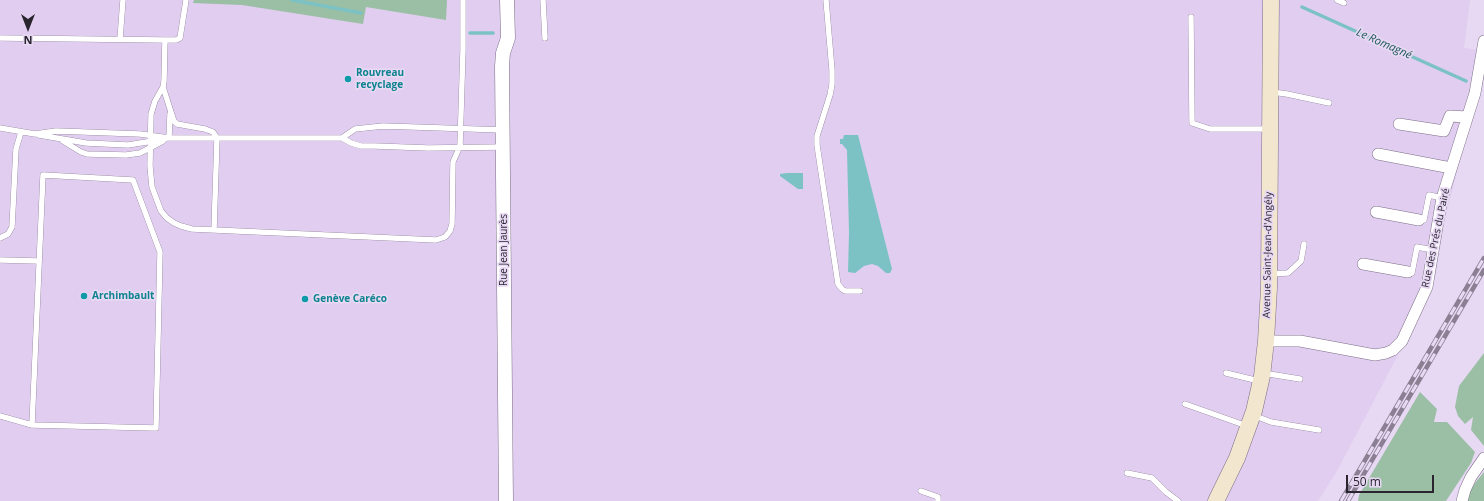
<!DOCTYPE html>
<html>
<head>
<meta charset="utf-8">
<style>
  body { margin:0 }
  #map { position:relative; width:1484px; height:501px; overflow:hidden; background:#e7d8f3; font-family:"Open Sans",sans-serif }
  canvas { display:block }
  .north { position:absolute; left:8px; top:8px; width:40px; height:40px; -webkit-text-stroke:3px #e7d8f3; paint-order:stroke; rotate:180deg; font-size:11px; font-weight:700; line-height:16px; text-align:center; color:#29242e }
  .north::after { content:''; display:block; margin:auto; width:14px; height:18px; background:#29242e; clip-path:polygon(50% 0,100% 100%,50% 72%,0 100%) }
  .scale { position:absolute; left:1346px; top:475px; width:88px; height:18px; box-sizing:border-box; border:2px solid #29242e; border-top:0; padding-left:5px; font-size:12px; line-height:14px; white-space:nowrap; color:#29242e; -webkit-text-stroke:3px #e7d8f3; paint-order:stroke }
</style>
</head>
<body>
<div id="map">
<canvas width="1484" height="501"></canvas>
<div class="north">N</div>
<div class="scale">50 m</div>
</div>
<script>
const context = document.querySelector('canvas').getContext('2d');
context.lineJoin = 'round';
function fill(path, color) {
  context.fillStyle = color;
  context.fill(path, 'evenodd');
}
function toPath(rows) {
  const path = new Path2D();
  for (const r of rows) {
    path.moveTo(r[0], r[1]);
    for (let i = 2; i < r.length; i += 2) path.lineTo(r[i], r[i + 1]);
  }
  return path;
}
function stroke(path, color, width, dash) {
  context.strokeStyle = color;
  context.lineWidth = width;
  context.lineCap = dash ? 'butt' : 'round';
  context.setLineDash(dash || []);
  context.stroke(path);
}
function write(font, color, halo, rows, align = 'center') {
  context.font = font + ' "Open Sans",sans-serif';
  context.lineWidth = 3.5;
  context.setLineDash([]);
  context.textBaseline = 'middle';
  context.strokeStyle = halo;
  context.fillStyle = color;
  for (const [text, x, y, turn = 0] of rows) {
    context.save();
    context.translate(x, y);
    context.rotate((+turn || 0) * Math.PI / 180);
    context.textAlign = isNaN(turn) ? turn : align;
    if (halo) context.strokeText(text, 0, 0);
    context.fillText(text, 0, 0);
    context.restore();
  }
}
fill(toPath([
  [0,0,1470,0,1464,48,1484,51,1484,78,1471,118,1444,222,1436,275,1422,309,1337,471,1318,501,0,501]
]), '#e0cdef');
fill(toPath([
  [194,0,447,0,446,20,366,7,363,24,242,5,193,3],
  [1484,353,1484,446,1471,430,1473,417,1465,424,1458,416,1455,407,1459,386],
  [1420,392,1437,409,1434,422,1447,422,1475,452,1471,463,1446,501,1358,501,1359,495],
  [1484,472,1484,501,1468,501,1470,491,1475,483]
]), '#9abfa4');
fill(toPath([
  [844,135,858,135,892,269,890,273,886,273,878,266,872,264,864,266,855,273,848,272,849,233,847,150,842,144,840,144,840,139,843,139],
  [787,173,803,173,803,189,798,189,780,176,780,174]
]), '#7cc2c5');
stroke(toPath([
  [292,0,361,13],
  [1302,7,1466,81],
  [470,33,493,33]
]), '#7cc2c5', 3.5);
const service = toPath([
  [186,0,180,38,176,40,165,40,164,81,163,87,155,101,151,114,150,166,152,187,161,211,167,218,174,223,181,226,192,229,436,240,445,237,450,231,452,224,453,162,460,146,463,50,463,0],
  [543,0,545,38],
  [826,0,832,70,832,84,830,95,817,136,817,145,838,284,842,289,845,291,860,291],
  [1337,0,1344,3],
  [1191,17,1192,123,1210,129,1269,129],
  [0,38,165,40],
  [120,39,123,0],
  [163,87,171,112,174,121,177,124,205,129,213,132,217,138,214,230],
  [1272,92,1287,94,1329,103],
  [0,128,35,134,56,131,140,134,169,138,342,138,351,143,361,146,375,146,428,148,503,147],
  [39,135,86,143,128,145,165,139],
  [169,138,170,114],
  [342,138,355,129,383,126,503,130],
  [63,141,81,152,87,154,126,155,140,153,163,141],
  [1419,220,1424,220,1429,195,1442,198],
  [0,238,8,234,12,227,16,149,21,132],
  [0,260,38,261],
  [1409,272,1412,273,1417,247,1433,250],
  [1269,274,1288,273,1301,261,1304,244],
  [1226,373,1259,381],
  [1263,373,1300,379],
  [1185,404,1247,426],
  [1253,415,1271,422,1319,430],
  [0,416,32,425,156,428,160,252,133,180,43,175,32,425],
  [1127,473,1152,478,1166,492,1178,501],
  [921,491,938,497,938,501]
]);
const minor = toPath([
  [1399,124,1444,131,1450,116,1467,117],
  [1378,154,1451,168],
  [1376,212,1419,220],
  [1363,264,1408,272],
  [1266,341,1300,341,1375,355,1386,353,1393,350,1402,341,1427,287,1442,198,1475,93,1484,41],
  [1462,501,1465,490,1471,477,1484,458]
]);
const tertiary = toPath([
  [506,501,502,66,503,53,508,38,507,0]
]);
const secondary = toPath([
  [1216,501,1237,458,1254,411,1262,376,1266,341,1269,288,1271,0]
]);
stroke(service, '#7c6e87', 6);
stroke(minor, '#7c6e87', 12);
stroke(tertiary, '#7c6e87', 15);
stroke(secondary, '#7c6e87', 17);
stroke(service, '#fff', 5.5);
stroke(minor, '#fff', 11);
stroke(tertiary, '#fff', 14);
stroke(secondary, '#f2e6cf', 16);
const rail = toPath([
  [1341,501,1484,258],
  [1348,501,1484,270]
]);
stroke(rail, '#8b8093', 4.5);
stroke(rail, '#e7d8f3', 3, [9]);
for (const [x, y, r, color] of [
  [348,79,4,"#0f9aa8"],
  [84,296,4,"#0f9aa8"],
  [305,299,4,"#0f9aa8"]
]) {
  const dot = new Path2D();
  dot.arc(x, y, r, 0, 2 * Math.PI);
  context.fillStyle = color;
  context.fill(dot);
  stroke(dot, '#e7d8f3', 1.5);
}
write('bold 10px', '#0d838f', '#e7d8f3', [
  ["Rouvreau",356,73],
  ["recyclage",356,85],
  ["Archimbault",92,296],
  ["Genève Caréco",313,299]
], 'left');
write('10px', '#29242e', '#e7d8f3', [
  ["Rue des Prés du Pairé",1436,238,-78],
  ["Rue Jean Jaurès",504,250,-90],
  ["Avenue Saint-Jean-d'Angély",1268,255,-89]
]);
write('italic 11px', '#195658', '#e7d8f3', [
  ["Le Romagné",1384,44,24]
]);
</script>
</body>
</html>
